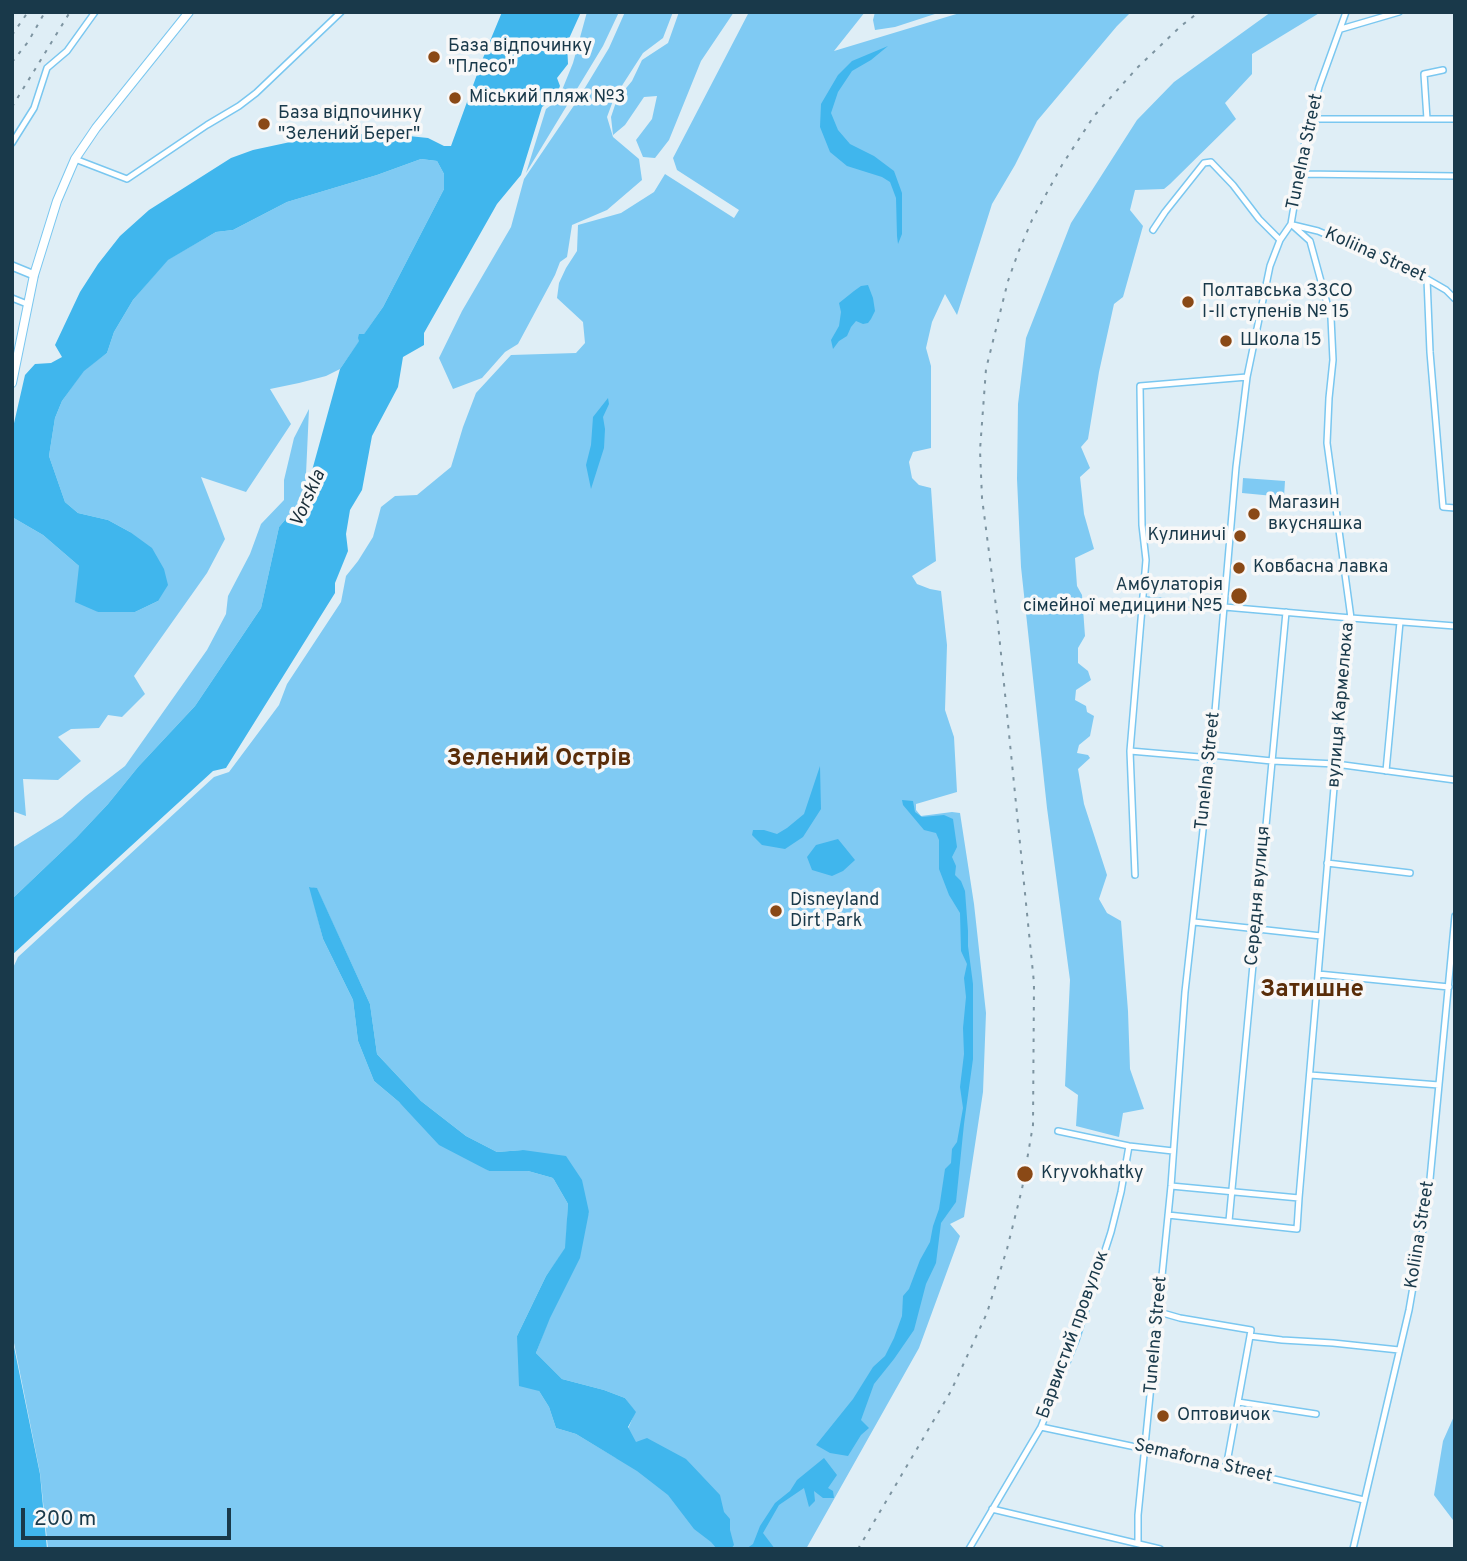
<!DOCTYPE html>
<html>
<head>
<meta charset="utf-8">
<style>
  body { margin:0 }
  #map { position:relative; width:1467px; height:1561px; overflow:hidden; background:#dfeef6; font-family:Overpass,sans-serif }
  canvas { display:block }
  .frame { position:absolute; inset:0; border:14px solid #19394a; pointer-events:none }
  .scale { position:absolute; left:21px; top:1508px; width:210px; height:32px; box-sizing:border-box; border:4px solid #19394a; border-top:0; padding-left:9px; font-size:21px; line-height:24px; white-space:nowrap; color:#19394a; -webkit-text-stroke:5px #f8f8f8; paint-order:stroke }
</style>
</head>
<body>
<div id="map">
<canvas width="1467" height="1561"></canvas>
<div class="frame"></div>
<div class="scale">200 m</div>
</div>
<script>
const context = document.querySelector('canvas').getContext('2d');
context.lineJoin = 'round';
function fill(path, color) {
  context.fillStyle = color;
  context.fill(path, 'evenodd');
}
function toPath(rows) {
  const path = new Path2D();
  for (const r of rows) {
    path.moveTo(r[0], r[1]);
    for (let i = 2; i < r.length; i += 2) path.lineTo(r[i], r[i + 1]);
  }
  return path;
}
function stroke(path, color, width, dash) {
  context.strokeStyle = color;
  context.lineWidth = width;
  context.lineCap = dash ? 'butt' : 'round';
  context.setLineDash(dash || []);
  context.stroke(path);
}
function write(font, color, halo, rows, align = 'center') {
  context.font = font + ' Overpass,sans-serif';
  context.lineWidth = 7;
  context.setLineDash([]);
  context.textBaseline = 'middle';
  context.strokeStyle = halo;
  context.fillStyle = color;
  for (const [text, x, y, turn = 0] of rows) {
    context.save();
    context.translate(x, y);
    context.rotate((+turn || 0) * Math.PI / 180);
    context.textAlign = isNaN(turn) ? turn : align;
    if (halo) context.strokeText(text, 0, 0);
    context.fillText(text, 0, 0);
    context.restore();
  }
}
fill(toPath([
  [587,12,619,12,603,46,526,173,546,109,558,100,573,63],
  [625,12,673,12,663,38,643,53,614,98,607,117,613,137,639,159,642,180,607,210,572,225,567,257,560,262,555,275,518,344,505,352,482,378,453,389,439,358,462,311,511,227,524,179,577,101,609,48],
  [679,12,734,12,701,61,669,140,655,158,643,157,636,140,652,119,657,96,644,97,625,125,613,135,611,117,617,99,632,81,642,60,668,43],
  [749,12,865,12,834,51,963,12,1131,12,1117,26,1037,121,1015,165,992,204,957,315,945,294,932,322,926,348,931,366,931,448,913,452,909,462,912,478,919,485,931,488,936,561,912,576,917,584,930,589,941,591,947,645,945,710,954,737,957,792,916,804,916,810,921,816,952,812,960,813,974,904,986,1013,983,1092,964,1217,950,1224,960,1236,919,1348,806,1549,48,1549,40,1473,12,1333,12,970,18,957,214,777,229,772,279,705,287,684,341,602,346,576,358,561,373,537,381,507,395,496,417,495,451,467,463,427,476,393,511,355,576,353,585,343,583,322,557,298,559,283,566,268,577,251,578,225,621,213,654,192,665,174,734,218,739,210,677,170,673,158],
  [310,887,317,889,370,1004,377,1054,421,1101,466,1136,497,1152,523,1150,589,1212,536,1353,562,1379,604,1390,625,1398,635,1412,616,1458,576,1434,556,1428,549,1407,539,1391,517,1336,546,1276,566,1248,568,1204,553,1178,528,1171,489,1171,399,1102,374,1081,358,1041,353,1000,323,939],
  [875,12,941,12,895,27,875,30,873,20],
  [1271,12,1321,12,1252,54,1252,74,1225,103,1236,119,1170,184,1164,189,1135,190,1130,210,1143,226,1123,297,1114,304,1099,372,1088,439,1081,447,1090,468,1080,477,1084,514,1094,549,1075,558,1077,586,1082,595,1085,636,1078,648,1078,663,1088,671,1091,680,1076,690,1075,700,1086,706,1087,712,1094,716,1090,736,1079,745,1077,753,1088,755,1090,758,1078,769,1084,804,1107,875,1099,899,1107,913,1121,921,1128,1011,1130,1069,1144,1109,1123,1113,1119,1137,1076,1126,1078,1095,1065,1086,1070,980,1047,808,1021,567,1017,479,1018,404,1026,338,1071,223,1137,120,1174,82],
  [421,159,437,161,444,174,444,189,383,307,340,369,326,376,299,383,270,389,291,424,246,492,201,477,225,539,207,573,134,676,145,694,122,717,108,715,99,728,71,729,58,737,81,761,58,780,23,779,26,816,12,811,12,517,43,535,79,566,98,612,135,612,158,601,130,532,108,520,78,513,65,502,49,456,55,418,62,401,84,370,107,353,114,332,133,300,167,260,216,232,233,230,287,202,377,175],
  [309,409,305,496,279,527,261,608,195,706,138,767,108,804,76,838,12,899,12,848,62,817,86,796,125,766,207,650,226,614,228,596,250,554,261,524,284,500,284,480,294,438],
  [1243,478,1285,481,1284,497,1242,493],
  [1455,1414,1455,1529,1453,1520,1434,1495,1443,1441]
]), '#7fcaf3');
fill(toPath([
  [502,12,581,12,567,43,568,64,557,78,560,86,555,98,542,107,521,175,497,204,424,333,424,345,403,357,398,387,372,436,362,490,350,510,346,534,348,551,335,583,335,593,226,768,213,771,12,955,12,899,76,838,108,804,138,767,195,706,261,608,279,527,305,496,340,369,359,341,358,338,359,334,364,334,383,307,444,189,444,174,437,161,421,159,377,175,287,202,233,230,216,232,168,260,133,300,114,332,107,353,84,371,62,401,55,418,49,456,65,502,78,513,108,520,130,532,152,548,164,569,168,585,158,601,135,612,98,612,75,602,79,566,43,535,12,517,12,432,25,375,35,364,51,363,62,357,55,345,80,292,98,264,120,236,149,210,231,158,253,150,323,135,335,139,359,134,399,135,428,138,444,146,451,146,483,58],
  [888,46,871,60,852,71,838,92,831,113,838,130,850,144,874,156,894,171,902,193,902,234,898,244,897,236,896,198,890,182,882,177,847,166,830,152,820,127,821,104,838,75,852,61],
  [868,285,873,298,875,311,871,319,868,323,863,324,856,321,851,327,847,336,839,341,833,349,831,340,839,326,841,312,839,303,854,291,861,286],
  [608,398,609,404,603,417,605,429,604,448,591,489,586,465,591,445,593,417],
  [820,766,821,809,803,837,785,849,762,845,752,835,753,830,764,830,777,834,787,828,804,814],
  [902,800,913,801,915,812,922,817,944,815,953,819,957,847,952,857,956,866,955,875,961,881,965,891,968,931,968,946,973,984,973,1059,964,1124,956,1202,941,1223,936,1263,926,1284,914,1330,894,1359,874,1384,861,1420,869,1428,861,1435,848,1456,830,1453,816,1445,853,1399,873,1367,885,1356,894,1338,902,1316,903,1296,909,1289,920,1260,930,1242,933,1226,939,1209,945,1169,951,1163,952,1149,957,1142,963,1108,960,1087,964,1054,963,1028,966,997,964,978,967,964,961,951,960,913,949,895,939,869,939,840,936,833,924,830,903,805],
  [838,839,855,860,843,871,832,876,812,870,807,857,816,845],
  [309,887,317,888,370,1004,377,1054,421,1101,466,1136,497,1152,523,1150,566,1156,582,1180,589,1212,580,1258,550,1318,536,1353,562,1379,604,1390,625,1398,636,1412,628,1427,636,1442,647,1438,686,1459,720,1495,724,1512,730,1519,730,1530,734,1545,731,1549,717,1549,711,1542,694,1529,668,1495,637,1471,576,1434,556,1428,549,1407,539,1391,519,1386,517,1336,546,1276,565,1248,568,1204,553,1178,528,1171,489,1171,439,1145,399,1102,374,1081,358,1041,353,1000,323,939],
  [12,1337,40,1474,47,1549,12,1549],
  [824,1458,837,1475,828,1488,833,1491,834,1498,823,1498,814,1491,815,1501,809,1507,804,1488,779,1505,763,1533,775,1549,746,1549,753,1544,760,1526,775,1503,790,1491,797,1480]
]), '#40b6ed');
const minor = toPath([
  [1341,29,1399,12],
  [1310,119,1455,119],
  [1427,119,1424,74,1443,70],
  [12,143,34,108,47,68,67,51,95,12],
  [75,159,127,179,207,125,239,106,256,93,341,12],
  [1301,174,1455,176],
  [1291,224,1310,241,1331,318,1333,360,1329,398,1327,443,1351,618,1336,764,1299,1198],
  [1293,225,1318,231,1389,261,1427,279,1446,290,1455,299],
  [1153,230,1165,212,1204,163,1211,162,1233,185,1259,219,1280,240],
  [1427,279,1430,352,1443,507,1455,508],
  [12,298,27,304],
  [1144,600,1351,618,1455,626],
  [1130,751,1211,758],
  [1211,755,1272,761,1336,764,1455,780],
  [1386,771,1400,622],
  [1327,863,1410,873],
  [1135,875,1130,751,1146,560,1142,525,1140,386,1247,377],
  [1194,922,1321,936],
  [1318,974,1449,987],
  [1310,1075,1439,1085],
  [1058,1131,1129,1146,1173,1151],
  [1168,1215,1297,1229,1299,1198,1171,1186],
  [1229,1221,1286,612],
  [1159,1312,1180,1318,1251,1330,1250,1336,1282,1340,1333,1343,1399,1350],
  [1238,1402,1316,1414],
  [1041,1427,1145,1449,1364,1500],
  [1226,1468,1250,1336],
  [992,1509,1160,1549],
  [1138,1543,1138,1515,1171,1186,1185,992,1211,758,1236,467,1247,377,1270,266,1280,240,1291,224,1306,135,1319,87,1346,12],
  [969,1549,1041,1427,1076,1340,1111,1232,1121,1192,1129,1146],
  [1353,1549,1409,1310,1428,1200,1455,916]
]);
const tertiary = toPath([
  [12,266,34,275]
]);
const secondary = toPath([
  [12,383,34,275,57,201,75,159,96,128,189,12]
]);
stroke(minor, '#7ac7f0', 8);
stroke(tertiary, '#7ac7f0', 10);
stroke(secondary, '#7ac7f0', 10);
stroke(minor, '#fff', 5);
stroke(tertiary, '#fff', 7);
stroke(secondary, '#fff', 8);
stroke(toPath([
  [12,35,28,12],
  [12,62,28,42,45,12],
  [12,107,70,12],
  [858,1549,951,1391,987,1313,1007,1249,1022,1189,1033,1125,1034,983,997,614,982,498,980,450,986,369,1008,281,1018,253,1032,220,1062,165,1094,116,1138,67,1181,26,1199,12]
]), '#7d94a1', 2, [3.5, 7]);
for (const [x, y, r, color] of [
  [434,57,7,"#8a4916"],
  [455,98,7,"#8a4916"],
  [264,124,7,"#8a4916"],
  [1188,302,7,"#8a4916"],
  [1226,341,7,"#8a4916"],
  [1254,514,7,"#8a4916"],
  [1240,536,7,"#8a4916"],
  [1239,568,7,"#8a4916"],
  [1239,596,9,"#8a4916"],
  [776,911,7,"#8a4916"],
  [1025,1174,9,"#8a4916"],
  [1163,1416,7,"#8a4916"]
]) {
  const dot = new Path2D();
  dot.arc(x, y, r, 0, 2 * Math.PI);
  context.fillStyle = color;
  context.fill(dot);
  stroke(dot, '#f8f8f8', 2.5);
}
write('18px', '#19394a', '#f8f8f8', [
  ["База відпочинку",448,47],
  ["\"Плесо\"",448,68],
  ["Міський пляж №3",469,98],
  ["База відпочинку",278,114],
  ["\"Зелений Берег\"",278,135],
  ["Полтавська ЗЗСО",1202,292],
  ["І-ІІ ступенів № 15",1202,313],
  ["Школа 15",1240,341],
  ["Магазин",1268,504],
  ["вкусняшка",1268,525],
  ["Кулиничі",1226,536,"right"],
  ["Ковбасна лавка",1253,568],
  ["Амбулаторія",1223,586,"right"],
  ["сімейної медицини №5",1223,607,"right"],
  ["Disneyland",790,901],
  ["Dirt Park",790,922],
  ["Kryvokhatky",1041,1174],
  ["Оптовичок",1177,1416]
], 'left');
write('18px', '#19394a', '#f8f8f8', [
  ["Tunelna Street",1306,152,-78],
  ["Koliina Street",1375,256,24],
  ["вулиця Кармелюка",1342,705,-85],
  ["Tunelna Street",1209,771,-84],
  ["Середня вулиця",1259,896,-85],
  ["Koliina Street",1421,1235,-81],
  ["Барвистий провулок",1074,1335,-70],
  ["Tunelna Street",1157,1335,-85],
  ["Semaforna Street",1203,1462,13]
]);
write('italic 19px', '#1a2d38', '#f8f8f8', [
  ["Vorskla",309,499,-66]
]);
write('bold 24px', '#5a2d09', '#f8f8f8', [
  ["Зелений Острів",539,760],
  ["Затишне",1312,991]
]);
</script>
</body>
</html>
